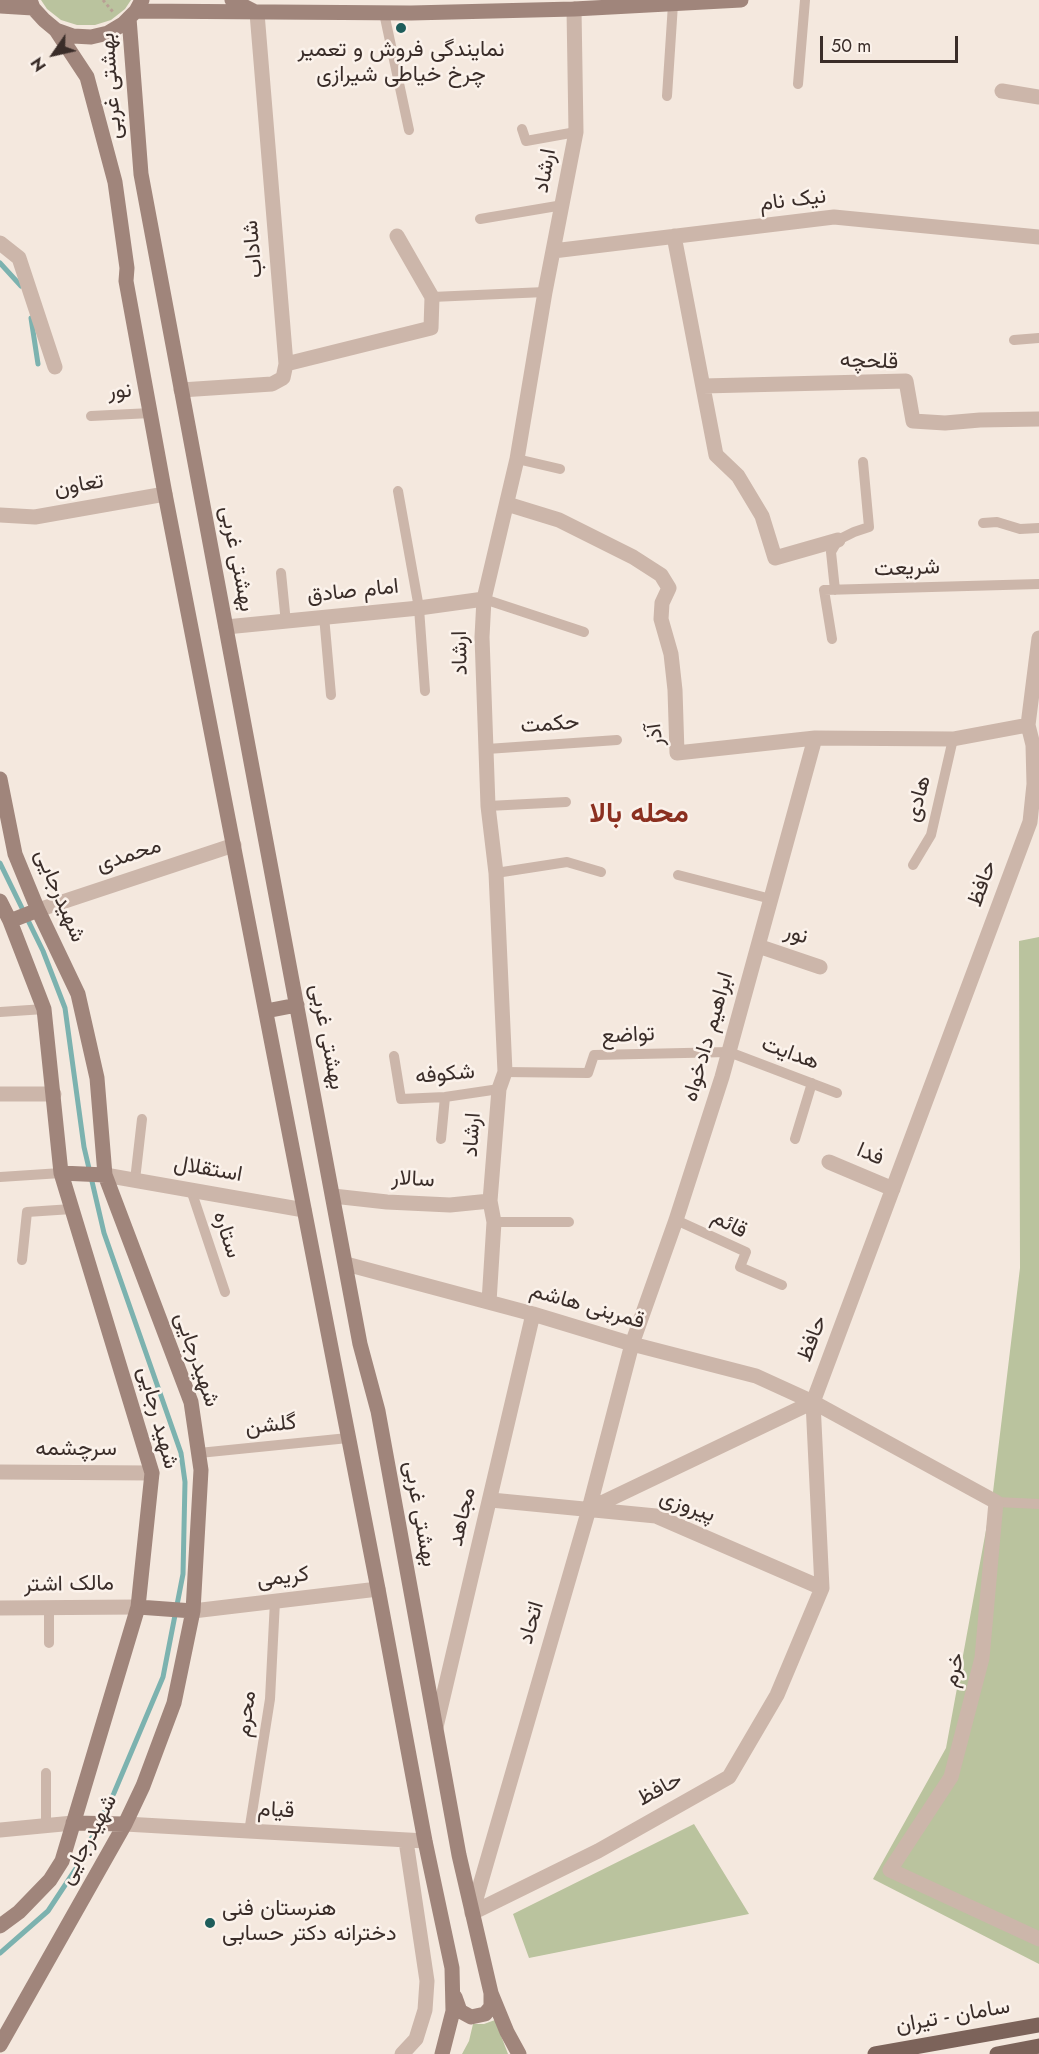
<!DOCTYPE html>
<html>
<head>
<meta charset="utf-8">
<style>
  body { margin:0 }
  #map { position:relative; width:1039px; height:2054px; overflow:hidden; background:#f4e8de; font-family:Jost,sans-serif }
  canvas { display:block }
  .north { position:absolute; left:24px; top:24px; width:60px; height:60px; -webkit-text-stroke:4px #fbf2eb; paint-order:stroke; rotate:236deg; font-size:16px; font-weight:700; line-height:24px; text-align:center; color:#3a2d29 }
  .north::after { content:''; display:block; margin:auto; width:21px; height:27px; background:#3a2d29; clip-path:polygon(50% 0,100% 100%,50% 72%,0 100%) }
  .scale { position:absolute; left:820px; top:36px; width:138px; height:27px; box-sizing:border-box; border:3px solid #3a2d29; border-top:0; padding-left:8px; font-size:18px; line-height:21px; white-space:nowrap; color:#3a2d29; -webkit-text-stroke:4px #fbf2eb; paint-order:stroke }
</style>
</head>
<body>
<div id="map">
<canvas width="1039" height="2054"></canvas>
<div class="north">N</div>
<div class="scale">50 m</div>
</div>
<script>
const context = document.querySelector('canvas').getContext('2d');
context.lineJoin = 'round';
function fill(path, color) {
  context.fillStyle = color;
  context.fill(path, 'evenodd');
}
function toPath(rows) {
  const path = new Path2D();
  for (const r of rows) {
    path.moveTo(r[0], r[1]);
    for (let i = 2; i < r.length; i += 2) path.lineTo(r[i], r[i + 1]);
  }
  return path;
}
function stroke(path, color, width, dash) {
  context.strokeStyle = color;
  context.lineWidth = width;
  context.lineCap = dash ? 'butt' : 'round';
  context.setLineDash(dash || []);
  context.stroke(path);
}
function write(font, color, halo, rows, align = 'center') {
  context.font = font + ' Jost,Vazirmatn,sans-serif';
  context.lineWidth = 5;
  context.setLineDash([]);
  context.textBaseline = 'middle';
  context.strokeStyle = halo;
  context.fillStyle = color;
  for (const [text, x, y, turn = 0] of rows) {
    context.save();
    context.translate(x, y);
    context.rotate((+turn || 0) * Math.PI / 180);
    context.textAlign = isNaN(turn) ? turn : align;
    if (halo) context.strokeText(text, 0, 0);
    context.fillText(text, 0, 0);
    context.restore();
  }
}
fill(toPath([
  [41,0,131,0,125,9,111,20,95,25,77,25,61,20,47,9],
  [1039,937,1039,1964,873,1879,946,1748,993,1492,1020,1268,1019,941],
  [694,1824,749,1914,529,1958,513,1914],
  [495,2020,508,2054,462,2054,469,2041,473,2024,484,2024]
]), '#bac39e');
stroke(toPath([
  [0,263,21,286],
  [31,318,38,364],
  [0,863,43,951,65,1008,84,1147,104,1233,181,1453,185,1482,183,1574,163,1677,114,1793,77,1867,48,1911,0,1953]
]), '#7cb2af', 5);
stroke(toPath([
  [103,0,113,12]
]), '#b8a094', 3, [3, 3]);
stroke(toPath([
  [384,13,409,130],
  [798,84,805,0],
  [667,96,673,4],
  [522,129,526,141,576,132],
  [480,219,563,205],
  [432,297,545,292],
  [1014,340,1039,338],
  [91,416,151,413],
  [517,459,560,469],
  [398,491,419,608,425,691],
  [983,523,997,522,1020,529,1039,528],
  [281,573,286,623],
  [835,590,831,552,838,540,854,532,869,527,863,462],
  [484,599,584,632],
  [324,616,331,695],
  [832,639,824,590,1039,584],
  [487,749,617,740],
  [488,806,566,802],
  [913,865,931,835,953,739],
  [496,873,567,862,601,872],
  [678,875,771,899],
  [0,1012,44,1009],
  [394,1056,401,1099,445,1097,499,1089],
  [505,1072,588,1073,594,1055,729,1052,837,1093],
  [441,1139,445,1097],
  [795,1139,812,1083],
  [0,1177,61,1173],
  [135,1180,142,1119],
  [191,1190,225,1292],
  [676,1220,746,1252,740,1267,782,1285],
  [494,1222,569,1222],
  [22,1260,27,1212,72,1209],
  [199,1453,348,1438],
  [996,1502,1039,1504],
  [49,1608,49,1643],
  [46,1773,46,1826],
  [249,1832,270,1699,275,1601]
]), '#ccb6aa', 10);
stroke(toPath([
  [1002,91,1039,97],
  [674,236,716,455,738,476,762,516,775,558,838,540],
  [0,243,19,258,55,367],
  [553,251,834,217,1039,237],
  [286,364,431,328,432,297,397,236],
  [703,386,906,381,913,421,945,423,980,420,1039,419],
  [181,390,272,384,283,378,286,364,257,13],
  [507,504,559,520,633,557,661,575,669,588,662,603,661,619,671,654,675,690,677,753,815,738,953,739,1028,725],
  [0,515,35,517,165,494],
  [226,627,419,608,484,599],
  [38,910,234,845],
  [758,946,820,967],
  [0,1094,54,1094],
  [829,1162,893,1189],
  [105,1175,304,1210],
  [333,1196,387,1202,450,1205,490,1201],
  [346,1264,533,1314,632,1344,756,1376,813,1402,996,1502,982,1658,951,1777,890,1870,1039,1939],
  [489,1302,494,1222,490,1201,499,1089,505,1072,496,873,488,806,482,637,484,599,517,459,545,292,576,132,574,9],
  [0,1472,152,1473],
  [491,1500,656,1516,822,1588],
  [589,1509,813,1402],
  [0,1608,138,1607],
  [193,1611,378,1589],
  [436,1727,533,1314],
  [125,1824,425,1841],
  [0,1830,73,1823],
  [472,1913,598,1851,729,1777,777,1695,822,1588,813,1402,1030,822,1034,784,1033,745,1028,725,1039,638],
  [472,1913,589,1509,632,1344,676,1220,722,1077,815,738],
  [402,2054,416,2039,425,2010,427,1981,406,1841]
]), '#ccb6aa', 15);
stroke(toPath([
  [30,0,33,8,44,20,56,30,73,36,91,37,108,33,123,24,136,11,142,0],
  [232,0,255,12],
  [0,6,33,8],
  [136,11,411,13,574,9,741,0],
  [129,18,141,174,360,1344,378,1411,459,1855,491,1993,507,2032,519,2054],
  [56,30,87,77,115,182,127,268,126,281,165,494,378,1589,425,1841,452,1968,453,2011,442,2054],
  [0,779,15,854,38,910,78,994,97,1078,105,1175,191,1402,201,1470,193,1611,174,1703,143,1786,125,1824,0,2045],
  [0,901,10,921,44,1009,61,1173,152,1473,138,1607,62,1861,50,1880,19,1912,0,1926],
  [10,921,38,910],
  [266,1011,297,1005],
  [61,1173,105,1175],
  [138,1607,193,1611],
  [73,1823,125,1824],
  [455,1997,460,2011,471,2017,485,2014,491,2007,491,1993]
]), '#a0857b', 15);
stroke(toPath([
  [875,2054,1039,2025],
  [997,2054,1039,2046]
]), '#7c635a', 15);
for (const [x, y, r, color] of [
  [401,28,6,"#1d5d5b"],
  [210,1923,6,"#1d5d5b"]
]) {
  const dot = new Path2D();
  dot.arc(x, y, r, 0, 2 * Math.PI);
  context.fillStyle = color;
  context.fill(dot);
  stroke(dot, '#fbf2eb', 2);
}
write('22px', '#3a2d29', '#fbf2eb', [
  ["نمایندگی فروش و تعمیر",401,51],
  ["چرخ خیاطی شیرازی",401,76],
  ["هنرستان فنی",222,1910,"left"],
  ["دخترانه دکتر حسابی",222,1935,"left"]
]);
write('22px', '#3a2d29', '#fbf2eb', [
  ["بهشتی غربی",112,86,-94],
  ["ارشاد",546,171,-80],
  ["نیک نام",793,201,-7],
  ["شاداب",254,249,-95],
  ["قلحچه",869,362,2],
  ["نور",120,392,-3],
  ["تعاون",79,486,-10],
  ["بهشتی غربی",236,559,79],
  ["شریعت",907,569,-2],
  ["امام صادق",353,592,-6],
  ["ارشاد",461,653,-91],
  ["حکمت",550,725,-4],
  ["آذر",656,735,-97],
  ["هادی",919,799,-75],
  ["محمدی",129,856,-18],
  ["حافظ",983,884,-70],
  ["شهیدرجایی",59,896,67],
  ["نور",796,935,18],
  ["تواضع",628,1036,-3],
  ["بهشتی غربی",326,1037,79],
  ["ابراهیم دادخواه",709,1037,-74],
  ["هدایت",790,1054,20],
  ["شکوفه",445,1075,-5],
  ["ارشاد",473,1135,-86],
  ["فدا",870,1155,23],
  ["استقلال",208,1170,10],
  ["سالار",413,1180,3],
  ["قائم",729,1225,28],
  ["ستاره",226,1235,72],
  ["قمربنی هاشم",587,1307,16],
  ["حافظ",813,1339,-69],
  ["شهیدرجایی",196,1360,71],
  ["شهید رجایی",157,1418,75],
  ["گلشن",271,1426,-6],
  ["سرچشمه",76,1450],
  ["پیروزی",687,1507,20],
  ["بهشتی غربی",419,1514,80],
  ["مجاهد",463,1517,-77],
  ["کریمی",283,1578,-7],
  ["مالک اشتر",69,1585,-1],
  ["اتحاد",532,1623,-74],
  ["خرم",955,1670,-77],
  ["محرم",247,1714,-83],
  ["حافظ",660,1790,-29],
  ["قیام",276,1811,3],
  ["شهیدرجایی",89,1840,-62],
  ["سامان - تیران",953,2017,-10]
]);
write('bold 28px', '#8b3020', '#fbf2eb', [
  ["محله بالا",639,815]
]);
</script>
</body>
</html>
